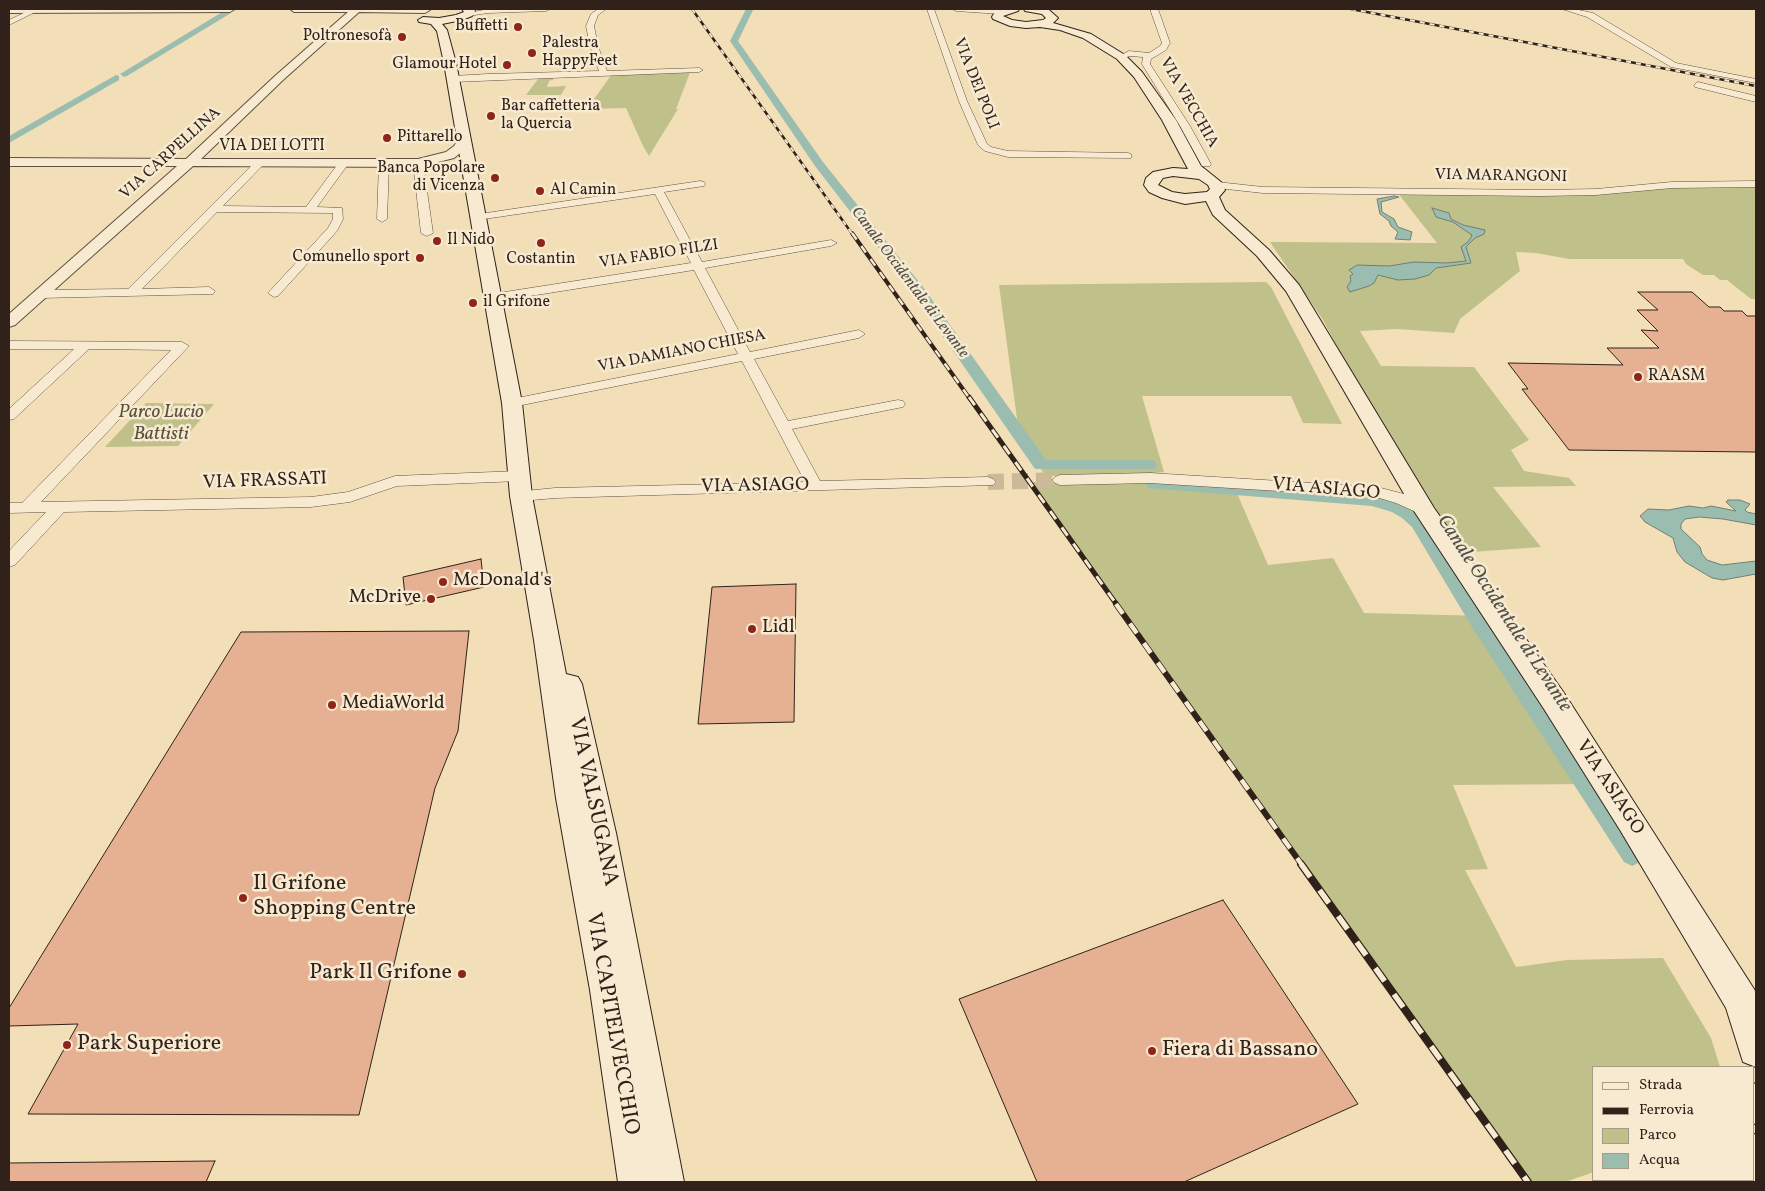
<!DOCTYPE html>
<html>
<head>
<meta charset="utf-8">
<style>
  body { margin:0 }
  #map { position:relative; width:1765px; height:1191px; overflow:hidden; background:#f2dfb8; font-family:Vollkorn,serif }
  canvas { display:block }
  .frame { position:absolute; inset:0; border:10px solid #30221a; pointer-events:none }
  .legend { position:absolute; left:1592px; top:1066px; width:162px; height:115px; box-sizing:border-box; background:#f7ead1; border:1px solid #a79a88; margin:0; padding:6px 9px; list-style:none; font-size:15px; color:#30221a }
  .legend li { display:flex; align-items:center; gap:10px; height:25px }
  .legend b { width:25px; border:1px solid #a79a88 }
</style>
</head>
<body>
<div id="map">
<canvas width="1765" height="1191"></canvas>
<div class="frame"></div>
<ul class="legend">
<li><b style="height:6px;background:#f7ead1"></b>Strada</li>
<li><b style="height:6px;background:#30221a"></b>Ferrovia</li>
<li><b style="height:14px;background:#c0c08a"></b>Parco</li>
<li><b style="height:14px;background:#9bbdb0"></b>Acqua</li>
</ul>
</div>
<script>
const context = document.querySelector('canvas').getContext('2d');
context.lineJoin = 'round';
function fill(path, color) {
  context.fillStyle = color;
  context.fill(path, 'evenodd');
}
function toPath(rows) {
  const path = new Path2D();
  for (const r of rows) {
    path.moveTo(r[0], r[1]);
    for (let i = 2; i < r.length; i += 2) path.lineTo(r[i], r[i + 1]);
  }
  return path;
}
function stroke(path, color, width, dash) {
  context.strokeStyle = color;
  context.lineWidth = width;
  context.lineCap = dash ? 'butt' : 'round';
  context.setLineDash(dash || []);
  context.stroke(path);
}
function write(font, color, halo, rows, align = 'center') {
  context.font = font + ' Vollkorn,serif';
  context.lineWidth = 5;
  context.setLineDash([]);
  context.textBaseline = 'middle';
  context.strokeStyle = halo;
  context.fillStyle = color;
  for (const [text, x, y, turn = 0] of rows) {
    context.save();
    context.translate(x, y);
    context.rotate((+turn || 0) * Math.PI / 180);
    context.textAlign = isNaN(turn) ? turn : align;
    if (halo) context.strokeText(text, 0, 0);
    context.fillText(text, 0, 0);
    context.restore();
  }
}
fill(toPath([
  [691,70,676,109,678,109,649,156,643,146,626,108,587,109,612,74],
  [553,78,553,80,549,81,547,87,566,86,561,95,526,95,538,79],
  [1704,184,1756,185,1756,299,1751,299,1727,280,1720,280,1714,275,1703,275,1686,264,1683,259,1569,259,1536,253,1516,252,1520,271,1460,319,1454,333,1397,329,1360,331,1381,366,1474,367,1529,440,1511,450,1524,471,1569,478,1576,486,1493,487,1541,547,1457,553,1381,429,1323,320,1270,242,1437,243,1397,192,1556,193],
  [1266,282,1271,287,1342,424,1303,423,1291,396,1142,396,1164,472,1145,474,1046,476,1020,441,999,285],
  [146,403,214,404,178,446,105,447],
  [1096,480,1233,484,1268,565,1333,558,1364,613,1486,616,1597,784,1453,785,1488,869,1465,870,1516,967,1567,960,1663,958,1711,1038,1720,1067,1594,1067,1594,1172,1565,1182,1530,1182,1031,482]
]), '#c0c08a');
const water = toPath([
  [1394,196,1399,197,1381,202,1382,212,1394,219,1398,227,1412,232,1410,240,1395,239,1398,232,1391,226,1389,221,1380,214,1377,199,1394,196],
  [1432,208,1449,213,1451,219,1463,225,1485,230,1484,234,1475,238,1466,247,1471,263,1436,268,1429,275,1415,279,1398,280,1378,275,1374,283,1369,286,1350,292,1347,287,1351,281,1350,276,1353,274,1349,270,1357,265,1389,266,1414,262,1447,263,1466,261,1461,247,1469,241,1472,235,1453,222,1436,217,1432,208],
  [1728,500,1740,500,1750,504,1745,510,1747,512,1756,514,1756,525,1723,519,1699,517,1685,519,1681,524,1681,529,1700,547,1702,554,1707,560,1722,565,1756,561,1756,574,1723,580,1712,578,1685,562,1677,552,1673,538,1645,522,1640,516,1648,509,1669,510,1689,506,1703,508,1711,506,1736,511,1726,502,1728,500]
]);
fill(water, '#9bbdb0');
stroke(water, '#707f74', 1);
fill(toPath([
  [746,9,753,10,738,41,823,162,923,287,1046,460,1149,460,1155,461,1157,465,1155,469,1035,469,913,293,815,166,730,41,746,9],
  [224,11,231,13,127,76,124,77,120,74,224,11],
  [116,75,119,76,119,80,9,143,9,136,116,75],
  [1154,479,1373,496,1404,504,1414,510,1424,519,1486,617,1640,848,1644,855,1640,862,1632,866,1624,862,1472,627,1412,527,1402,518,1392,512,1372,506,1148,488,1146,484,1148,480,1154,479]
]), '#9bbdb0');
const building = toPath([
  [1638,292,1692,292,1709,307,1720,307,1724,311,1742,311,1747,316,1756,316,1756,452,1569,450,1522,389,1528,389,1508,363,1623,365,1607,348,1659,348,1641,330,1658,331,1637,310,1658,310,1638,292],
  [481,559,484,587,406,605,403,577,481,559],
  [796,584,794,722,698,724,712,587,796,584],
  [469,631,458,731,435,788,359,1115,28,1114,78,1024,9,1026,9,1008,241,632,469,631],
  [1223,900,1358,1104,1184,1182,1037,1182,959,999,1223,900],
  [215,1161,206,1182,9,1182,9,1163,215,1161]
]);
fill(building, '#e6b192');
stroke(building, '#30221a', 1);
stroke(toPath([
  [988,482,1060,480]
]), '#cbb998', 16, [16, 8]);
const minor = toPath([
  [32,9,39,10,9,25,9,20,32,9],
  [488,9,550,9,546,11,488,13,468,16,464,14,488,9],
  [598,9,606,9,598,15,594,26,598,46,607,71,699,68,703,70,699,72,453,82,449,79,453,76,488,74,599,71,590,46,586,26,591,14,598,9],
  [927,9,934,9,967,101,987,144,991,147,1008,151,1128,153,1131,154,1131,158,1008,157,985,151,978,145,959,101,927,9],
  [952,9,985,9,1001,10,1005,12,1001,14,956,11,952,9],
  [1150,9,1158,9,1170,43,1166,50,1151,59,1150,64,1190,126,1211,164,1210,166,1202,166,1201,164,1180,126,1142,64,1143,57,1130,56,1121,59,1117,57,1129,51,1149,53,1160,46,1162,43,1150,9],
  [1562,9,1574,9,1593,13,1676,63,1756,79,1756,83,1671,67,1587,17,1562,9],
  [1698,82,1756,96,1756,102,1695,87,1694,85,1698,82],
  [344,160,349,163,317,207,342,208,343,219,337,231,278,296,274,297,268,293,328,228,333,219,333,213,217,212,142,289,209,287,215,291,213,294,41,298,35,294,41,290,128,289,255,162,263,162,264,164,223,206,306,207,340,161,344,160],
  [418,160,423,163,433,233,427,236,421,233,413,163,418,160],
  [384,161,389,164,387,219,382,222,377,219,379,164,384,161],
  [700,181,704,182,705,184,704,186,664,192,702,262,831,240,837,243,831,246,705,268,750,352,859,330,865,334,859,338,754,359,788,421,898,400,903,401,905,404,903,407,898,408,792,429,820,481,988,477,993,479,996,482,993,485,555,498,521,501,515,500,513,496,515,492,555,488,805,482,742,361,512,407,507,406,505,403,507,400,512,399,738,354,694,270,492,302,486,298,492,294,691,263,655,194,477,220,473,219,472,217,473,215,700,181],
  [1756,181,1756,187,1672,188,1596,195,1541,196,1263,193,1217,188,1212,185,1217,182,1263,187,1541,190,1596,189,1672,182,1756,181],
  [9,341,182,342,189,346,41,502,311,497,348,492,395,476,519,471,524,473,527,476,524,479,519,481,397,486,350,502,311,507,64,512,15,565,9,567,9,551,46,512,9,513,9,503,22,503,171,350,89,349,14,419,9,420,9,409,74,349,9,349,9,341],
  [1150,473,1377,487,1408,495,1431,507,1433,511,1431,515,1425,516,1396,503,1376,497,1150,483,1060,485,1055,483,1052,480,1055,477,1060,475,1150,473]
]);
const tertiary = toPath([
  [9,9,235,9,230,12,9,13,9,9],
  [290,9,430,10,425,13,359,12,283,80,201,159,418,159,446,152,454,146,460,137,464,136,470,140,463,151,454,158,418,167,193,166,15,325,9,327,9,314,177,166,9,166,9,158,186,159,275,76,348,12,294,12,290,9]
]);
const secondary = toPath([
  [462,9,474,9,475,11,472,16,462,20,442,24,447,30,456,63,522,403,532,496,566,674,578,677,582,684,616,833,684,1182,618,1182,590,990,556,798,534,640,510,496,502,403,444,63,437,31,431,24,419,22,418,20,423,17,439,18,456,15,464,12,462,9],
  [1002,9,1019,9,1018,11,1003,16,1012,20,1026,22,1043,20,1046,18,1042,14,1025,11,1024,9,1049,10,1058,18,1053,23,1091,34,1125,55,1142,72,1176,120,1201,166,1221,182,1225,190,1219,197,1225,210,1269,250,1299,285,1434,508,1564,693,1754,989,1756,993,1756,1067,1743,1062,1726,1008,1620,830,1544,709,1414,511,1286,291,1257,256,1213,215,1206,201,1185,204,1162,198,1149,192,1144,185,1146,178,1153,172,1173,168,1188,169,1162,120,1134,77,1117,59,1083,38,1060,30,1040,27,1026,28,1010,26,993,19,992,17,993,15,997,10,1002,9],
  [1173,176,1199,179,1208,185,1210,189,1207,192,1185,194,1172,192,1158,185,1163,178,1173,176],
  [1756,1083,1756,1123,1754,1124,1754,1084,1756,1083],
  [1754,1134,1756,1135,1756,1182,1747,1180,1754,1180,1754,1134]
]);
stroke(minor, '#605142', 1);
stroke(tertiary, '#605142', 2);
stroke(secondary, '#30221a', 2);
fill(minor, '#f7ead1');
fill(tertiary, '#f7ead1');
fill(secondary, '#f7ead1');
const railFar4 = toPath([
  [692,9,853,235],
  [1351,9,1756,86]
]);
const railFar3 = toPath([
  [852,233,970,399]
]);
const railFar2 = toPath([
  [969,397,1117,605]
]);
const railFar1 = toPath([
  [1116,604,1302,865]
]);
const rail = toPath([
  [1301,864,1528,1182]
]);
stroke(railFar4, '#30221a', 2.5);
stroke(railFar3, '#30221a', 4);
stroke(railFar2, '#30221a', 5);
stroke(railFar1, '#30221a', 6);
stroke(rail, '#30221a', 8);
stroke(railFar4, '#f7ead1', 2, [5]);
stroke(railFar3, '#f7ead1', 2.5, [8]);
stroke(railFar2, '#f7ead1', 3, [10]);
stroke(railFar1, '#f7ead1', 4.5, [12]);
stroke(rail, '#f7ead1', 5.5, [16]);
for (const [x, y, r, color] of [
  [518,27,5,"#8f2418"],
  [402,37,5,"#8f2418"],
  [532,53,5,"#8f2418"],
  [507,65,5,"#8f2418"],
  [491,116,5,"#8f2418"],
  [387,138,5,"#8f2418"],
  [495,178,5,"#8f2418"],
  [540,191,5,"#8f2418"],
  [437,241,5,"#8f2418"],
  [541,243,5,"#8f2418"],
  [420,258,5,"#8f2418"],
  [473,303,5,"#8f2418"],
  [1638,377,5,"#8f2418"],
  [443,582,5,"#8f2418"],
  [431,599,5,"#8f2418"],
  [752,629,5,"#8f2418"],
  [332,705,5,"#8f2418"],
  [243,898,5,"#8f2418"],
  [462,974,5,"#8f2418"],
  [67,1045,5,"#8f2418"],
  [1152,1051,5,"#8f2418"]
]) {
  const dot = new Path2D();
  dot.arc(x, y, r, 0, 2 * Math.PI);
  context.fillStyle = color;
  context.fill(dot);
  stroke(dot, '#f7ead1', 2);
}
write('16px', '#30221a', '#f7ead1', [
  ["Buffetti",508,27,"right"],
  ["Poltronesofà",392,37,"right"],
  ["Palestra",542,44],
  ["HappyFeet",542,62],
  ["Glamour Hotel",497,65,"right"],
  ["Bar caffetteria",501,107],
  ["la Quercia",501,125],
  ["Pittarello",397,138],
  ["Banca Popolare",485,169,"right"],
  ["di Vicenza",485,187,"right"],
  ["Al Camin",550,191],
  ["Il Nido",447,241],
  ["Comunello sport",410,258,"right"],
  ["Costantin",541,260,"center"],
  ["il Grifone",483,303],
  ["RAASM",1648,377]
], 'left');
write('16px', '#30221a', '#f7ead1', [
  ["VIA DEI POLI",975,84,68],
  ["VIA VECCHIA",1188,103,60],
  ["VIA DEI LOTTI",272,147],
  ["VIA CARPELLINA",171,154,-42],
  ["VIA MARANGONI",1501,177,1],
  ["VIA FABIO FILZI",659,255,-9],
  ["VIA DAMIANO CHIESA",682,352,-11]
]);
write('italic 16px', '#505047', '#f7ead1', [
  ["Canale Occidentale di Levante",909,283,53]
]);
write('italic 19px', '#5b513c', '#f7ead1', [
  ["Parco Lucio",161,414],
  ["Battisti",161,436]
]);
write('19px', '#30221a', '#f7ead1', [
  ["VIA FRASSATI",265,482,-2],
  ["VIA ASIAGO",755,487,-1],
  ["VIA ASIAGO",1326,490,5],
  ["VIA ASIAGO",1609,788,57]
]);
write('19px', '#30221a', '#f7ead1', [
  ["McDonald's",453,582],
  ["McDrive",421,599,"right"],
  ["Lidl",762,629],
  ["MediaWorld",342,705]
], 'left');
write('italic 20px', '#505047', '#f7ead1', [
  ["Canale Occidentale di Levante",1503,614,57]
]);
write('22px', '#30221a', '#f7ead1', [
  ["VIA VALSUGANA",592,802,78],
  ["VIA CAPITELVECCHIO",611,1024,80]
]);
write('22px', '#30221a', '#f7ead1', [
  ["Il Grifone",253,885],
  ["Shopping Centre",253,910],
  ["Park Il Grifone",452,974,"right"],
  ["Park Superiore",77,1045],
  ["Fiera di Bassano",1162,1051]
], 'left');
</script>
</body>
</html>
